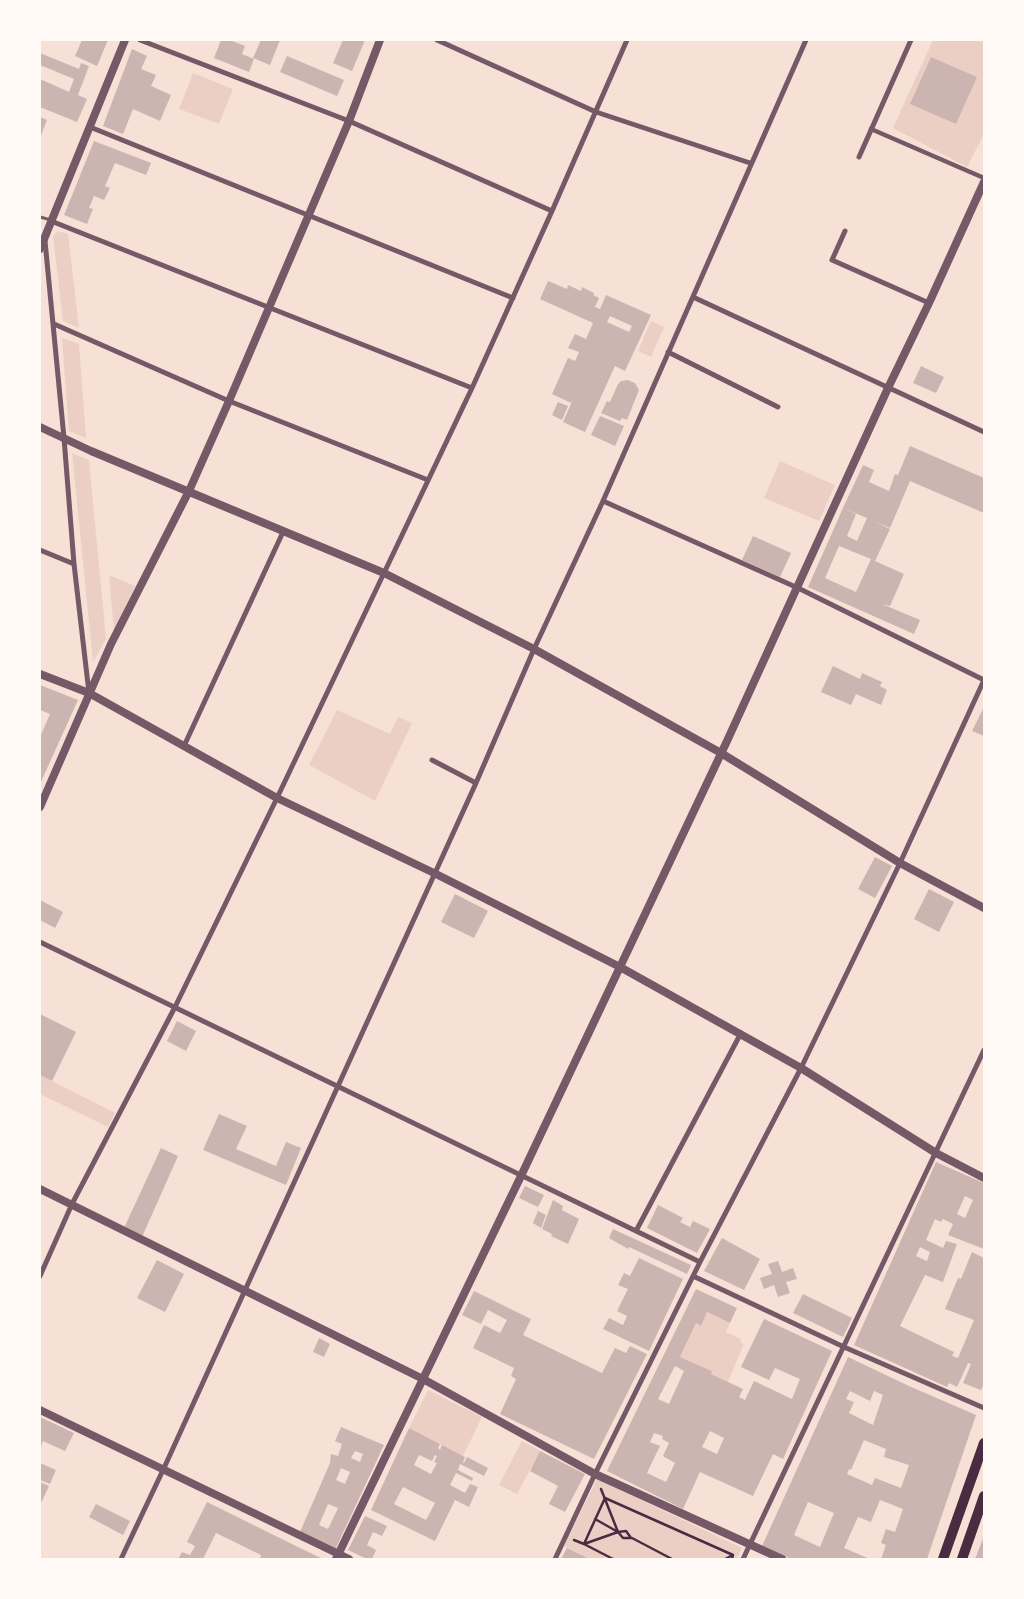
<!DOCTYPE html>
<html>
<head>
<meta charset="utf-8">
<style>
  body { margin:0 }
  #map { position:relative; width:1024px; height:1599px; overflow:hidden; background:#f7e1d7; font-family:Arial,sans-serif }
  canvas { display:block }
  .frame { position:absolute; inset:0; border:41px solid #fffaf5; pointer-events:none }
</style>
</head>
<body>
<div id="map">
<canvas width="1024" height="1599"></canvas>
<div class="frame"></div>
</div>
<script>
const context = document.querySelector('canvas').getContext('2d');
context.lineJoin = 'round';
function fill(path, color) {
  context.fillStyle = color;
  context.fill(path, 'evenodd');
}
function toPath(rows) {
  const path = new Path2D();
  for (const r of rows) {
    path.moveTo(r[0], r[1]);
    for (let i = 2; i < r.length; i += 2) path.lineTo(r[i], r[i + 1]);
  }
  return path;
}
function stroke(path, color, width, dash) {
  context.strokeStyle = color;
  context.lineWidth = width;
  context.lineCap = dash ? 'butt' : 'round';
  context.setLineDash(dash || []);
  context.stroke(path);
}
fill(toPath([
  [933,40,984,40,984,134,967,167,893,128],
  [193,73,233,89,219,124,179,109],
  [58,231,68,234,79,328,63,321,53,236],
  [651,321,664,327,651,357,638,351],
  [62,338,79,344,86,438,69,431],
  [72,453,89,460,106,639,93,662],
  [780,461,835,485,819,521,764,498],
  [109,575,135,586,114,632,114,631],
  [337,710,390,734,398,717,412,723,375,801,309,765],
  [40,1075,115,1113,108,1127,40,1094],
  [707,1312,730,1323,726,1332,741,1339,740,1342,744,1344,728,1382,711,1374,712,1371,680,1357,696,1323,701,1325],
  [428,1390,482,1417,463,1456,409,1428],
  [522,1441,540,1451,517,1494,499,1485],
  [597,1479,742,1548,737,1559,590,1559,564,1546]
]), '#ebcfc5');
fill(toPath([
  [82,40,108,40,97,66,75,56],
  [221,40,230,40,245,46,242,54,254,59,249,72,214,58],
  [261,40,280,40,270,65,253,58],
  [343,40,365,40,352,71,333,63],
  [132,49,147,56,141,69,156,75,151,86,171,95,160,121,133,109,123,134,103,126],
  [40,53,79,69,81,63,89,66,78,95,87,99,77,122,40,107,40,79,69,92,74,79,40,65],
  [287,56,344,80,337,96,280,72],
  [931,57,977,77,956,124,910,104],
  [40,117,47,120,40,138],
  [94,141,151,163,146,175,115,163,105,186,110,188,104,200,94,196,89,208,93,209,87,224,64,215],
  [548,281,567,289,568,285,581,291,582,287,594,293,593,295,599,298,595,307,600,309,606,295,651,315,625,371,615,366,585,432,563,422,574,397,571,403,552,394,568,358,575,361,579,352,568,348,575,334,586,339,593,323,540,299],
  [610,316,632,326,629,332,607,322],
  [921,366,944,377,936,393,913,383],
  [628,380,635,383,639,390,627,420,622,418,620,421,601,413,607,401,610,402,618,384,621,381],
  [558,402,568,406,562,420,552,415],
  [600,416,624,426,615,446,591,435],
  [910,446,984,478,984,513,910,481,890,528,874,521,890,529,875,561,904,574,890,606,882,604,920,620,914,634,808,587,843,508,856,514,847,536,857,541,867,518,843,508,863,465,874,470,869,482,889,491,895,474,898,475],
  [839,546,871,559,856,592,825,578],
  [753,536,791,553,780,577,742,560],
  [833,666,860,679,862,673,882,682,880,686,887,690,881,705,856,694,851,705,821,692],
  [40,685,78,700,40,784,40,737,50,714,40,710],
  [984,707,984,736,972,731],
  [875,857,892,866,875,898,858,889],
  [929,889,954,902,939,932,914,919],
  [455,894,488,911,474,938,441,922],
  [40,900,63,912,55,928,40,920],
  [40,1014,76,1032,52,1081,40,1075],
  [177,1021,196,1031,186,1051,167,1041],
  [219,1114,247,1126,236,1149,276,1166,286,1142,301,1148,286,1185,203,1150],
  [161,1148,178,1156,142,1237,124,1228],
  [936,1162,984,1183,984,1249,948,1235,953,1224,943,1219,941,1222,935,1219,926,1240,943,1248,946,1241,957,1244,943,1282,925,1275,900,1326,954,1352,952,1356,958,1358,974,1320,945,1309,958,1278,961,1279,972,1252,984,1258,984,1383,981,1390,963,1383,971,1364,968,1363,957,1387,949,1383,947,1387,854,1345],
  [965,1196,973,1200,965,1218,957,1214],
  [920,1247,930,1252,927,1261,916,1256],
  [525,1186,544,1195,538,1207,519,1198],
  [553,1200,563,1206,562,1210,579,1219,568,1244,551,1236,552,1234,542,1229],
  [658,1205,683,1218,680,1222,690,1227,693,1221,710,1229,697,1253,647,1228],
  [538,1211,546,1215,541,1228,533,1223],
  [613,1229,691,1265,687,1274,629,1247,628,1249,609,1238],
  [722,1238,760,1259,744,1290,704,1271],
  [639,1258,683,1279,649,1351,603,1329,609,1318,623,1325,627,1316,617,1311,628,1289,618,1285,624,1273,630,1276],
  [157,1260,184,1274,165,1312,137,1298],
  [778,1261,782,1272,793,1268,797,1279,786,1282,790,1293,778,1297,774,1285,764,1289,760,1278,772,1274,768,1264],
  [696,1289,737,1308,730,1323,707,1312,701,1326,696,1323,680,1357,712,1371,711,1374,743,1389,739,1397,745,1400,754,1381,792,1399,800,1379,775,1368,769,1380,741,1367,764,1319,832,1351,783,1459,773,1454,753,1496,700,1472,683,1509,607,1471],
  [675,1366,684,1371,669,1404,658,1399],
  [710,1431,724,1438,717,1454,702,1447],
  [654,1433,663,1436,662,1439,669,1443,663,1456,675,1463,666,1482,647,1473,660,1446,650,1442],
  [474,1291,531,1319,523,1335,602,1373,615,1348,626,1353,630,1346,647,1354,594,1459,500,1414,516,1379,511,1376,514,1368,473,1348,484,1325,500,1333,507,1320,488,1310,481,1324,462,1315],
  [803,1294,852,1318,843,1337,793,1313],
  [319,1338,330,1344,324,1357,313,1352],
  [848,1357,909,1386,976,1415,927,1559,881,1559,886,1545,881,1543,886,1529,895,1532,903,1509,880,1500,871,1522,858,1517,844,1548,870,1559,791,1559,762,1546],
  [850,1391,870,1401,874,1391,883,1395,873,1425,849,1413,854,1402,846,1399],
  [864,1440,886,1449,884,1457,909,1465,901,1488,875,1478,872,1485,847,1474,849,1469,851,1470],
  [808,1502,834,1513,820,1547,794,1535],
  [40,1417,74,1433,65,1451,43,1441,40,1448],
  [341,1427,384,1445,335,1550,300,1532,330,1463,331,1454,338,1456,342,1444,335,1441],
  [355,1451,363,1454,360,1462,351,1458],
  [341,1468,350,1472,345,1484,336,1480],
  [328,1504,338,1508,328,1529,319,1525],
  [409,1428,440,1444,438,1448,440,1450,442,1445,465,1457,463,1462,464,1463,467,1457,488,1468,484,1476,460,1464,458,1470,473,1478,472,1481,456,1473,450,1485,465,1493,470,1484,478,1487,469,1507,455,1500,435,1541,371,1510],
  [419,1455,432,1461,435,1455,437,1456,434,1462,437,1463,431,1474,414,1465],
  [403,1487,435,1503,426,1520,394,1504],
  [540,1451,585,1474,565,1512,549,1504,558,1486,530,1471],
  [40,1463,56,1470,50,1484,40,1480],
  [40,1482,49,1486,40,1505],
  [207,1502,300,1548,323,1559,260,1559,261,1555,216,1533,203,1559,178,1559,182,1552,190,1555,195,1546,187,1542],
  [96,1504,130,1521,123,1535,89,1517],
  [365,1516,387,1526,382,1536,373,1532,367,1545,376,1550,372,1559,367,1559,348,1550],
  [984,1536,984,1559,975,1559],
  [567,1548,590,1559,561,1559]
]), '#ccb4b1');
stroke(toPath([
  [601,1489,618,1532],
  [605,1498,733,1555,732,1559],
  [605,1498,584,1544,613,1559],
  [595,1519,618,1532,623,1538,632,1538,672,1559],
  [574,1540,584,1544,618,1532,626,1531,631,1538],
  [725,1559,733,1555]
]), '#4a2c40', 2.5);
stroke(toPath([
  [40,217,51,220]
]), '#755966', 3);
stroke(toPath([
  [871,129,984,178]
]), '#755966', 4.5);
stroke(toPath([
  [140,40,349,121,552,211],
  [437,40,596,112,750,163],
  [90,127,513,298],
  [859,157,911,40],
  [51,221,472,388],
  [845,231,832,260,929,303],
  [45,241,64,438,74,564,89,693],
  [693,297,984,432],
  [54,324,229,401,428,480],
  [668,352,778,407],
  [603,501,798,588,984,680],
  [40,550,74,564],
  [184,746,283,532],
  [432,760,476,783],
  [40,942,700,1262],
  [636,1231,741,1033],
  [40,1276,72,1204,175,1007,277,798,472,388,552,211,627,40],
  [693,1276,844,1347,984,1408],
  [121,1559,164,1468,476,783,534,649,603,501,806,40],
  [555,1559,595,1474,700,1262,801,1068,900,863,984,680],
  [743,1559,984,1050]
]), '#755966', 5);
stroke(toPath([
  [40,249,125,40],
  [40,427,91,451,384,573,534,649,721,753,900,863,984,908],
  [40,674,89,693,277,798,434,873,620,967,801,1068,936,1153,984,1178],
  [40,807,111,644,189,491,229,401,349,121,380,40],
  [40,1189,423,1379,595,1474,782,1559],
  [40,1410,349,1559],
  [336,1559,521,1176,727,741,888,388,929,303,984,182]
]), '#755966', 8);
stroke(toPath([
  [943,1559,984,1443],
  [962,1559,984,1496]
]), '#4a2c40', 10);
</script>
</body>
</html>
